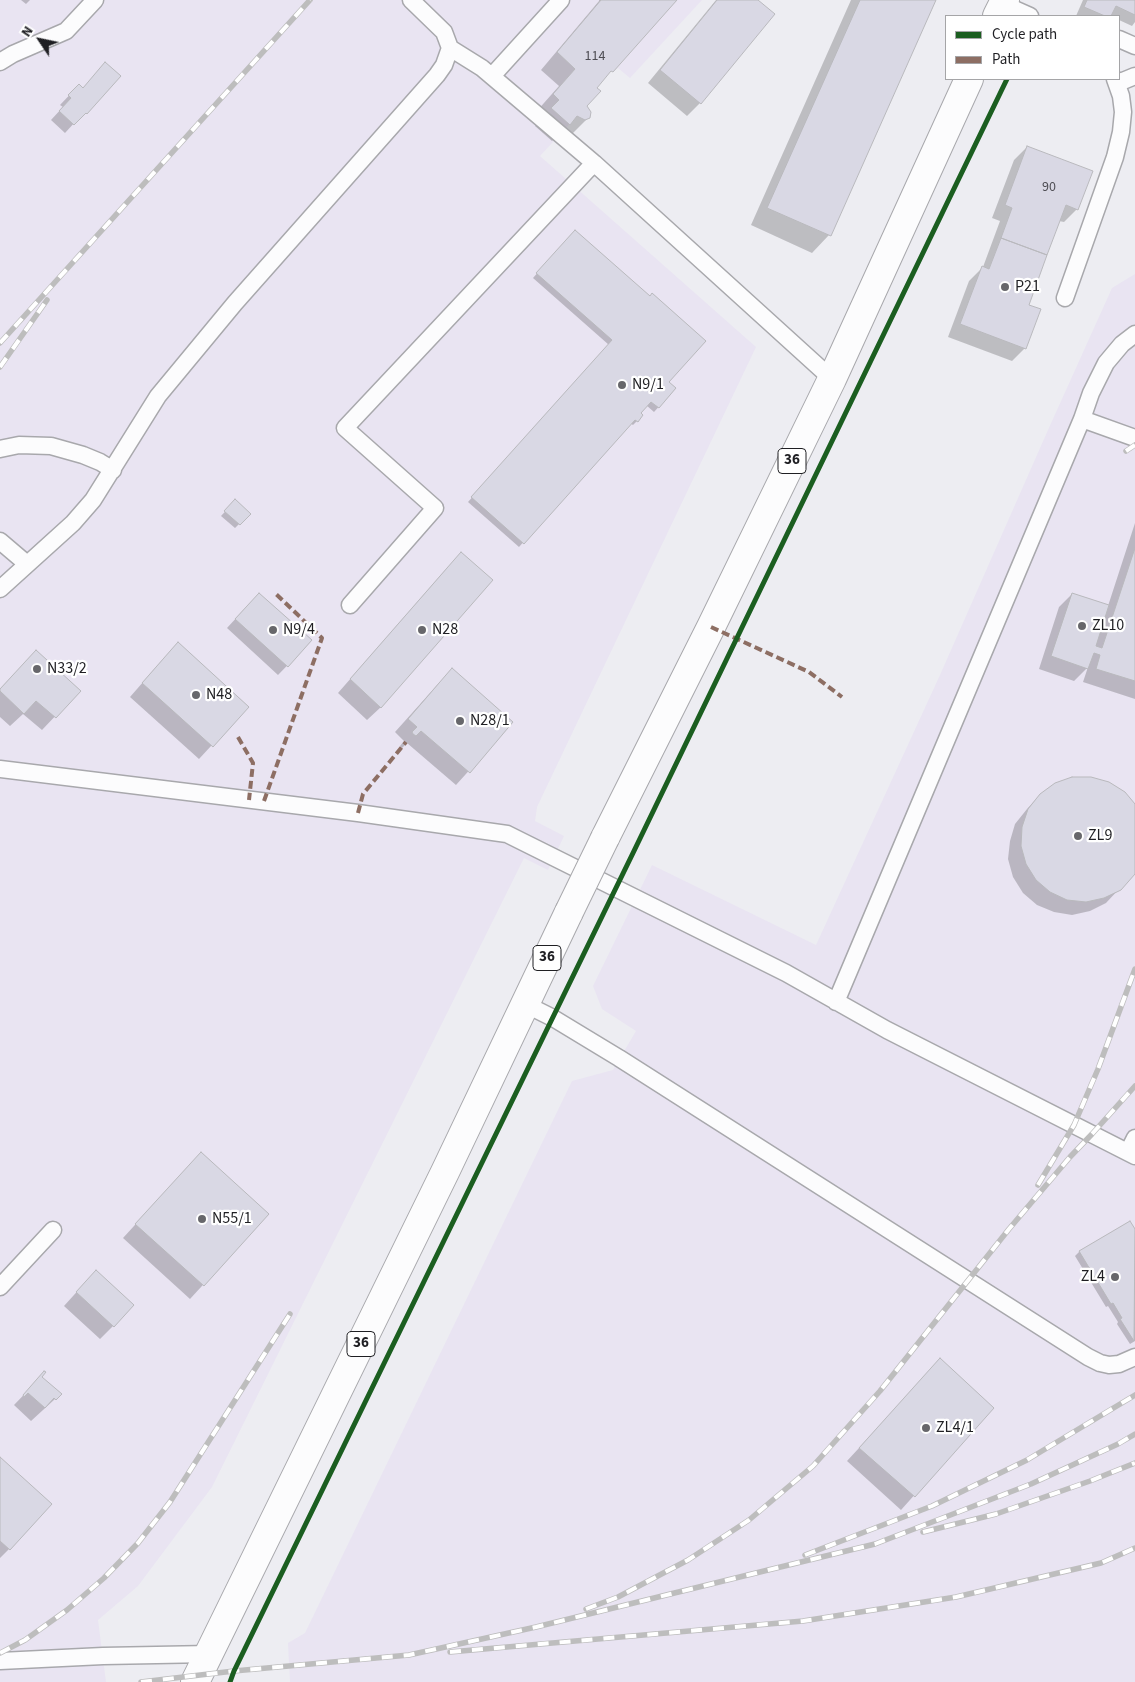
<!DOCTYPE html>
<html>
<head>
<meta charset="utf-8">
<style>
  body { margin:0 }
  #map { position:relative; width:1135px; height:1682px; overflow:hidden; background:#ededf2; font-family:"Source Sans 3",sans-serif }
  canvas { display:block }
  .legend { position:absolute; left:945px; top:15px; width:175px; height:65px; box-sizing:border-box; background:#fff; border:1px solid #a5a5a7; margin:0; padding:6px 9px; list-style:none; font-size:15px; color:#1f1f23 }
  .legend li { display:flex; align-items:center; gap:10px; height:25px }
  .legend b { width:25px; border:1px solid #a5a5a7 }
  .north { position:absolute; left:15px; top:15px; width:50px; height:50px; -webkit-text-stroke:4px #fff; paint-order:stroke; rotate:304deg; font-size:14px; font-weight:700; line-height:20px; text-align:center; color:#1f1f23 }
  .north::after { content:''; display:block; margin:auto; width:18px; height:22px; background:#1f1f23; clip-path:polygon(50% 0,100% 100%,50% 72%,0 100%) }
</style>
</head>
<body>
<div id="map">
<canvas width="1135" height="1682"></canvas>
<ul class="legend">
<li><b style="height:6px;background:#1b5e20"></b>Cycle path</li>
<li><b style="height:6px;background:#8d6e63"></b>Path</li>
</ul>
<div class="north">N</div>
</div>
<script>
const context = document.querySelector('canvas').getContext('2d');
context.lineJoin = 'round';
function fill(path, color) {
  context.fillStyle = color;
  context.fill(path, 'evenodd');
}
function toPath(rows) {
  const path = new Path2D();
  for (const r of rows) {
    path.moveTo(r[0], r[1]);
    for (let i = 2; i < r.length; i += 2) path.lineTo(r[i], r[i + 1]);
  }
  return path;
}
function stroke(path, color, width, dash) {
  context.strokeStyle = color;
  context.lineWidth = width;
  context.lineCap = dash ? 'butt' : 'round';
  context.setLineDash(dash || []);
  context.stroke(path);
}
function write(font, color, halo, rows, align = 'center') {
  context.font = font + ' "Source Sans 3",sans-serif';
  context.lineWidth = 4.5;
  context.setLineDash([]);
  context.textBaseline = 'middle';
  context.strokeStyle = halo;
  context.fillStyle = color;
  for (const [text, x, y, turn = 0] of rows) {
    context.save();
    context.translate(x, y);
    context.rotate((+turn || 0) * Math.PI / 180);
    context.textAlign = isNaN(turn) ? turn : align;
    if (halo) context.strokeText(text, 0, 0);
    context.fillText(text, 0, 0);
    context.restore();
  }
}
fill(toPath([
  [0,0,702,0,630,78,618,68,613,72,611,71,597,87,601,91,587,106,591,112,590,118,585,120,577,116,540,156,756,347,537,807,535,821,564,836,548,870,524,858,212,1487,138,1586,98,1620,106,1682,0,1682],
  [1135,274,1135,1682,290,1682,288,1643,305,1633,572,1081,613,1070,636,1031,602,1009,593,986,652,865,816,945,940,675,1048,430,1112,288]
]), '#e9e4f2');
fill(toPath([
  [21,0,30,0,26,4],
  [599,0,676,0,595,88,585,106,589,117,571,135,560,133,552,141,535,126,543,118,536,112,559,86,541,70,599,1],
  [716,0,756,0,700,103,687,116,648,83],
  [851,0,935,0,829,235,812,253,751,225],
  [1083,0,1135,0,1135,22,1132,26,1119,20,1119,16,1076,16],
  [79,85,76,121,65,133,51,120,63,107,60,105],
  [1027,147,1077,209,1064,222,1059,221,1027,306,1025,348,1012,361,948,337,969,281,983,267,1000,221,992,218,1014,160],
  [571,235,650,298,667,382,675,389,654,412,646,405,639,414,637,421,633,425,630,423,519,547,468,502,609,345,533,278],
  [235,501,249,514,235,528,221,516],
  [1135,523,1135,699,1083,682,1088,667,1074,681,1039,669,1059,607,1072,594,1108,606],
  [448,567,381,707,367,720,338,693],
  [250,603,311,641,278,675,227,628],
  [36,651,79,691,42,730,23,714,10,726,0,717,0,689],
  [165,657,247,707,199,759,130,697],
  [439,683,512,723,456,785,407,743,402,748,400,746,404,741,395,732],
  [1040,795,1135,806,1135,872,1106,903,1090,911,1072,915,1054,912,1037,905,1023,893,1013,877,1008,859,1010,841,1015,824,1027,809],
  [188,1167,268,1214,190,1299,123,1238],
  [1129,1222,1135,1232,1135,1341,1130,1344,1117,1324,1118,1322,1108,1306,1106,1307,1075,1256,1079,1252],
  [83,1285,113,1326,100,1339,64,1306],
  [940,1360,992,1408,901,1510,847,1461],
  [41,1377,55,1399,31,1421,14,1405],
  [0,1459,9,1549,0,1558]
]), '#0003');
const building = toPath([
  [601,0,677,0,613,72,611,71,597,88,601,91,587,106,591,112,590,118,585,120,577,116,570,125,551,108,559,100,553,94,575,69,557,52,601,0],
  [717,0,758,0,775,14,701,104,660,70,717,0],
  [860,0,936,0,831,236,767,208,860,0],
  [1087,0,1135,0,1135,15,1116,6,1111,16,1105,16,1084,7,1087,0],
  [105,62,121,76,87,114,86,113,74,125,59,111,71,98,68,95,79,84,83,88,105,62],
  [1027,146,1093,171,1078,210,1066,205,1047,255,1001,238,1012,208,1005,205,1027,146],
  [575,230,650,296,652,293,706,341,669,382,676,388,659,408,651,402,641,413,643,415,638,422,635,420,524,544,471,497,612,340,536,273,575,230],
  [1001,238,1047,255,1029,305,1041,309,1026,349,960,324,982,266,989,269,1001,238],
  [235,499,251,514,240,525,224,511,235,499],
  [1135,548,1135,681,1096,669,1100,655,1094,653,1088,669,1051,656,1072,593,1109,605,1096,646,1102,648,1135,548],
  [461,552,493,580,381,708,350,679,461,552],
  [259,593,312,640,288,667,235,619,259,593],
  [178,642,249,707,213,747,142,683,178,642],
  [36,650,81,691,56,718,36,701,24,714,0,691,0,689,36,650],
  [452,668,513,722,470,773,421,731,416,736,413,734,412,732,417,727,408,719,452,668],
  [1072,777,1091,777,1109,782,1125,792,1135,804,1135,874,1121,890,1104,898,1086,902,1067,900,1050,892,1036,880,1026,864,1021,846,1022,827,1028,809,1040,794,1055,783,1072,777],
  [201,1152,269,1214,204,1286,135,1224,201,1152],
  [1130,1221,1135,1229,1134,1341,1120,1319,1122,1318,1113,1303,1111,1304,1079,1251,1130,1221],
  [96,1270,134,1305,114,1327,76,1292,96,1270],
  [940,1358,994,1408,915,1497,859,1448,940,1358],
  [44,1371,46,1372,42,1377,62,1394,56,1400,54,1398,45,1408,28,1393,24,1397,23,1395,44,1371],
  [0,1457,52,1504,10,1550,0,1541,0,1457]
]);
fill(building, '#d9d8e4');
stroke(building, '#b9b9bd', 1);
const lane = toPath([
  [411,0,444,32,450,48,482,68,594,163,832,379],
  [1003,4,1030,16],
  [1119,39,1135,46],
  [0,62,13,54,66,31,95,0],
  [492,76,561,0],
  [1118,83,1135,76],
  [1065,298,1115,157,1121,132,1123,112,1121,96,1115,79],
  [1082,419,1135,438],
  [0,449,19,445,51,446,83,455,100,462,113,470],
  [0,541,27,564],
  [0,589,73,523,93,500,158,396,235,303,437,75,444,65,450,48],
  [350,605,435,508,345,428,594,163],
  [0,769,358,813,507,834,786,973,887,1030,1135,1156],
  [836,1002,1082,419,1091,393,1106,363,1122,344,1135,334],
  [525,1004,553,1018,619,1058,1088,1357,1100,1363,1109,1365,1119,1364,1135,1357],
  [1128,1152,1135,1138],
  [0,1287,53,1230],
  [0,1661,103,1656,210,1654]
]);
const primary = toPath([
  [997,16,1005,0],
  [605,838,711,627,832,379,969,79],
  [195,1682,445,1172,569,912]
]);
stroke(lane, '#a8a8ac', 19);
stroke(primary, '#a8a8ac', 30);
stroke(lane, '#fcfcfd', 16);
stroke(primary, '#fcfcfd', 28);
const rail = toPath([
  [0,343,310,0],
  [0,367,47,300],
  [1126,451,1135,445],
  [1038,1185,1074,1125,1098,1069,1135,969],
  [923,1532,996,1514,1090,1481,1135,1463],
  [805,1555,932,1506,1027,1460,1135,1395],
  [586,1609,618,1597,688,1560,749,1520,813,1466,880,1391,1009,1229,1070,1157,1092,1134,1135,1086],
  [450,1652,803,1621,956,1597,1101,1563,1135,1548],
  [0,1653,25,1640,67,1610,104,1578,138,1543,170,1502,290,1314],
  [141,1682,234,1671,409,1655,536,1627,764,1571,875,1544,1031,1484,1118,1444,1135,1434]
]);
stroke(rail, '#bdbdbd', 5.5);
stroke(rail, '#fff', 4, [11]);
const primaryBridge = toPath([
  [569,912,605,838]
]);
stroke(primaryBridge, '#a8a8ac', 30, []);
stroke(primaryBridge, '#fcfcfd', 28);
stroke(toPath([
  [711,627,809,672,842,697],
  [238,737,253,763,249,800],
  [264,801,322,638,275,593],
  [358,813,363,794,406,742]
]), '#8d6e63', 4, [8, 4]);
stroke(toPath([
  [230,1682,234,1671,633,853,1007,79]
]), '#1b5e20', 5);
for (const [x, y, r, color] of [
  [1005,287,5,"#67676b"],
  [622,385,5,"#67676b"],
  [1082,626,5,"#67676b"],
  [273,630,5,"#67676b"],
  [422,630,5,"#67676b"],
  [37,669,5,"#67676b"],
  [196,695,5,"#67676b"],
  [460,721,5,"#67676b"],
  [1078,836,5,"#67676b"],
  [202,1219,5,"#67676b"],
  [1115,1277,5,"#67676b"],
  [926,1428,5,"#67676b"]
]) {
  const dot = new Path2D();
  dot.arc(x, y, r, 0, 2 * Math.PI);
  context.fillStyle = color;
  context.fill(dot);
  stroke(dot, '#fff', 2);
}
write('14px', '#4e4d53', null, [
  ["114",595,57],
  ["90",1049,188]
]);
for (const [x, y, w] of [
  [792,461,28],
  [547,958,28],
  [361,1344,28]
]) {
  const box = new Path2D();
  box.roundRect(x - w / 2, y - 12.5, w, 25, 4);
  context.fillStyle = '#fff';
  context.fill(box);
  stroke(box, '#1f1f23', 1);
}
write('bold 15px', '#1f1f23', null, [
  ["36",792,461],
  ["36",547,958],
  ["36",361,1344]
]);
write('16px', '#1f1f23', '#fff', [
  ["P21",1015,287],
  ["N9/1",632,385],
  ["ZL10",1092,626],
  ["N9/4",283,630],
  ["N28",432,630],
  ["N33/2",47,669],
  ["N48",206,695],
  ["N28/1",470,721],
  ["ZL9",1088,836],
  ["N55/1",212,1219],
  ["ZL4",1105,1277,"right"],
  ["ZL4/1",936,1428]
], 'left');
</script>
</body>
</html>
